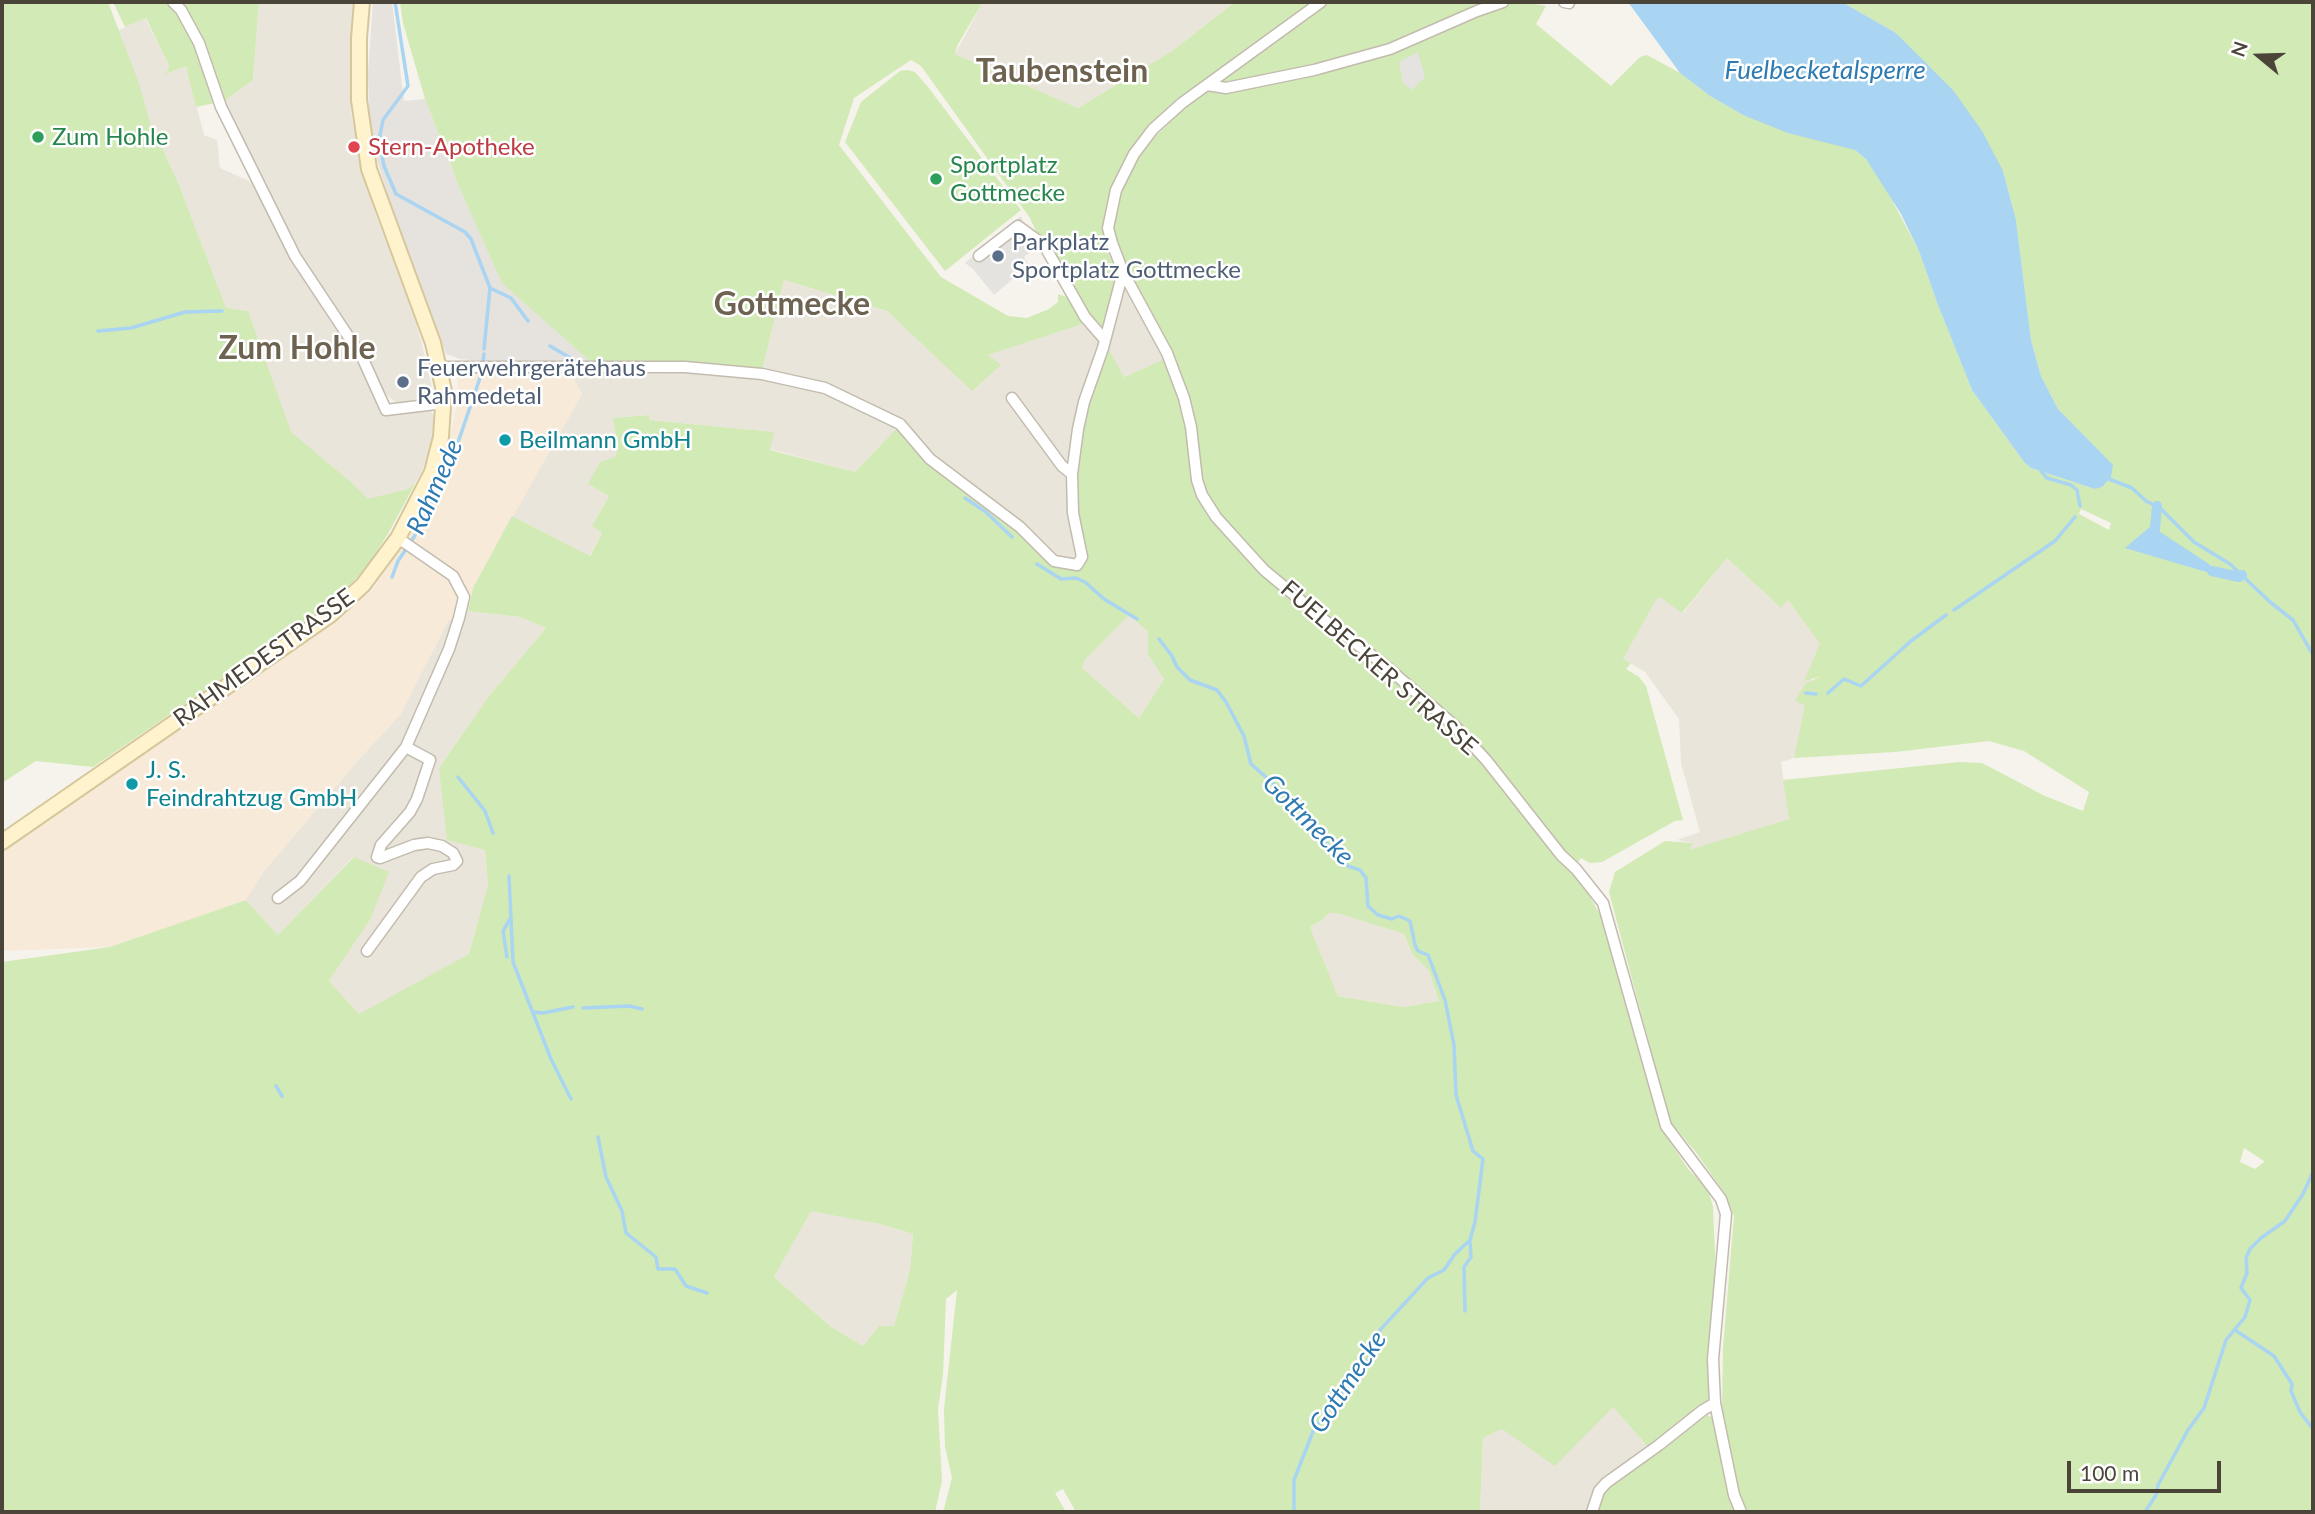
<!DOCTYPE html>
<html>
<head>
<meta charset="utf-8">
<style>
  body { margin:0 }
  #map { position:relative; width:2315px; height:1514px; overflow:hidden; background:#f6f3ec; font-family:Lato,sans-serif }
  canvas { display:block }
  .frame { position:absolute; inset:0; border:4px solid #4b4439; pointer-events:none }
  .north { position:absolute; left:2224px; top:21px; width:70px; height:70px; -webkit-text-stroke:5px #fff; paint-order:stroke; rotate:289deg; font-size:19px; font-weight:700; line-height:28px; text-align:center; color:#4b4439 }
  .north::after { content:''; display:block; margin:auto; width:24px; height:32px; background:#4b4439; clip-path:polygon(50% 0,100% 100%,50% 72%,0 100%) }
  .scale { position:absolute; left:2067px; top:1461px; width:154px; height:32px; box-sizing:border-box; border:4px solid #4b4439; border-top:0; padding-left:9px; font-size:21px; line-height:24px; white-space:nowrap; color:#4b4439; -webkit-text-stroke:5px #fff; paint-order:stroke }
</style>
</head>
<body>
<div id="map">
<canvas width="2315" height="1514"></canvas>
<div class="frame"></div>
<div class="north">N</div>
<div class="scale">100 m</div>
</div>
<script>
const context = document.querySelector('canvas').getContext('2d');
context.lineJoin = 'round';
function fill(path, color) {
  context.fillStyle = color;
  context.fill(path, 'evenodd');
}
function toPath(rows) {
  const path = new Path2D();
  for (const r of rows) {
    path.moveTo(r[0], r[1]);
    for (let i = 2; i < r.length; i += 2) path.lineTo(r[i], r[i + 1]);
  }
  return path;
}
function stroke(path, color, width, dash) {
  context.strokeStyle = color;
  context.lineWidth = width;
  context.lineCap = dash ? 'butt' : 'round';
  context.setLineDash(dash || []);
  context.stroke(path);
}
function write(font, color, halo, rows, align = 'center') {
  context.font = font + ' Lato,sans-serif';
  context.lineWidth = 5;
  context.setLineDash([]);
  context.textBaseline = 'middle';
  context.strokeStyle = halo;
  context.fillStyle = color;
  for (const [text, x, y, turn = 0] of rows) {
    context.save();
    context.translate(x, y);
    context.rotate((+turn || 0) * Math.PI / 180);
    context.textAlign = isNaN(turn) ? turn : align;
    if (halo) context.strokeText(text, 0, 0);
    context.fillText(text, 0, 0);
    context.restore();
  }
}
fill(toPath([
  [259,2,354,2,350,63,351,113,363,169,376,216,409,299,421,340,433,392,431,397,399,405,383,392,366,354,299,256,224,101,253,80],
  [983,2,1235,2,1172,51,1078,108,955,54],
  [145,18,169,66,167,73,186,66,204,135,217,140,220,168,251,182,296,261,357,353,382,416,431,410,433,415,433,440,422,471,416,482,408,489,368,500,351,482,290,432,248,311,226,309,177,180,150,122,119,30],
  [784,280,887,311,972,390,1000,365,987,355,1083,324,1100,342,1085,385,1074,425,1068,484,1069,520,1076,551,1073,558,1067,560,1054,558,1012,515,932,457,919,442,855,397,762,371],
  [1125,289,1128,289,1141,310,1165,360,1123,377,1108,348],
  [686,373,763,379,823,392,898,427,855,472,770,449,773,432,649,420,649,415,613,418,618,448,615,457,588,484,609,496,592,526,602,533,589,556,512,516,582,394,572,376],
  [1727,558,1780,607,1788,600,1820,644,1794,758,1781,762,1789,819,1688,851,1692,843,1677,840,1700,832,1681,763,1679,719,1645,672,1623,659,1658,595,1683,613],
  [468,611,520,617,546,628,489,696,439,768,485,849,488,885,469,954,360,1015,329,981,370,920,353,857,278,935,246,900,264,871,360,758,400,715,448,621],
  [1129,615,1148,632,1148,654,1164,679,1139,718,1082,668,1085,660],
  [1329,912,1337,913,1404,934,1413,955,1429,971,1439,1001,1403,1007,1338,996,1310,927,1322,920],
  [811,1210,880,1224,913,1234,910,1270,894,1327,879,1326,863,1346,830,1326,774,1277],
  [1613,1407,1649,1448,1606,1476,1598,1486,1588,1512,1480,1512,1483,1438,1502,1429]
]), '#eae5da');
fill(toPath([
  [459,370,572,376,582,394,473,588,468,611,448,621,400,715,360,758,264,871,246,900,110,947,2,951,2,845,371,592,409,536,445,462,458,398,457,375]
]), '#f7ead8');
fill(toPath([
  [373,2,392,2,404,101,425,99,460,189,502,282,591,362,482,361,460,359,446,354,393,213,377,160,369,115,368,73]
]), '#e6e2dd');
fill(toPath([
  [2,2,108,2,139,83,150,122,177,180,226,308,248,311,291,432,351,482,368,499,408,489,416,482,389,532,370,562,353,582,318,613,93,767,36,761,2,783],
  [113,2,259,2,253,80,224,101,196,107,186,66,166,74,169,66,146,18,125,27],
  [400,2,983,2,958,44,955,54,1078,108,1172,51,1235,2,1315,2,1206,79,1158,119,1132,148,1123,164,1106,212,1105,231,1108,252,1117,273,1104,325,1100,326,1089,315,1060,268,1046,238,1039,238,1030,218,921,66,911,60,854,98,839,145,941,277,1008,316,1027,318,1049,309,1058,302,1058,294,1067,297,1083,324,988,355,1001,365,972,391,887,311,784,280,762,371,686,364,591,362,502,283,460,189,425,99,403,23],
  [1327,2,1524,2,1546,6,1536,24,1611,86,1640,57,1647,55,1680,73,1710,96,1743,115,1855,150,1866,159,1886,189,1919,251,1938,305,1972,390,2024,462,2031,468,2095,489,2111,471,2112,465,2058,409,2041,376,2031,340,2016,220,2003,171,1896,33,1842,2,2313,2,2313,1512,1746,1512,1738,1492,1722,1411,1723,1348,1734,1216,1724,1192,1695,1151,1670,1122,1609,892,1615,872,1665,841,1693,843,1689,850,1789,819,1783,780,1959,762,1982,763,2045,796,2083,811,2089,792,2024,751,1989,741,1895,752,1794,758,1805,705,1795,701,1805,684,1819,677,1804,681,1820,644,1788,600,1781,608,1727,558,1682,613,1660,597,1657,598,1623,659,1631,663,1626,669,1639,677,1646,686,1683,820,1675,821,1602,862,1590,863,1581,858,1571,871,1589,895,1604,922,1660,1127,1688,1169,1708,1190,1713,1207,1715,1255,1711,1389,1708,1400,1649,1448,1613,1407,1555,1466,1502,1429,1483,1438,1480,1512,1076,1512,1063,1489,1055,1493,1066,1512,943,1512,952,1478,945,1447,944,1409,957,1290,946,1299,943,1375,938,1409,942,1481,935,1512,2,1512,2,962,110,947,246,900,278,935,354,857,389,872,370,920,329,981,359,1014,469,954,488,885,485,850,447,840,439,768,489,696,546,628,520,617,468,611,473,588,512,516,590,556,602,533,592,526,609,496,588,484,600,462,615,457,618,448,613,418,649,415,649,420,774,432,770,450,855,472,898,427,945,476,970,493,1006,524,1020,531,1047,560,1066,569,1077,569,1083,565,1087,557,1079,515,1077,483,1079,449,1085,412,1108,348,1124,377,1172,356,1161,330,1124,263,1111,232,1115,206,1126,174,1154,138,1186,106],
  [2081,509,2111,523,2109,530,2079,514],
  [1129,615,1148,632,1148,654,1164,679,1139,718,1082,668,1085,660],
  [1329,913,1337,913,1404,934,1413,955,1429,971,1439,1001,1403,1007,1338,996,1310,927,1322,920],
  [2244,1148,2264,1161,2264,1162,2255,1169,2240,1162],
  [811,1211,880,1224,913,1234,910,1270,894,1326,879,1326,863,1346,830,1326,774,1277],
  [907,70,915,72,928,87,1021,210,945,271,845,142,861,102,900,71],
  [1704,1414,1712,1417,1714,1416,1736,1512,1596,1512,1601,1497,1610,1487,1658,1452,1693,1421]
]), '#d2eab5');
fill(toPath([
  [1418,52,1425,77,1412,90,1403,83,1399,62],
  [1021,216,1025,228,1020,231,1032,251,1024,257,1029,265,994,295,973,269,965,263]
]), '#e5e3e0');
fill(toPath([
  [1628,2,1842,2,1896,33,1953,90,1982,131,2003,171,2016,220,2031,340,2041,376,2058,409,2113,465,2111,477,2102,487,2095,489,2031,468,2024,462,1972,390,1938,305,1919,251,1901,214,1866,159,1855,150,1788,133,1743,115,1710,96,1680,73],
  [2151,526,2209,564,2213,568,2212,571,2210,573,2125,548]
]), '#a9d4f2');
stroke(toPath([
  [395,2,408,86,383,120,379,141,384,166,396,194,465,232,471,239,490,288,484,349],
  [490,288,511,298,528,321],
  [98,331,131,328,185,312,222,311],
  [550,346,574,360],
  [2041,471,2047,478,2071,485,2077,490,2080,506],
  [2109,479,2132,488,2146,501,2160,508,2194,542,2230,564,2270,602,2293,620,2313,655],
  [965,498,986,512,1012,537],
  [1037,564,1061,579,1076,578,1085,582,1104,599,1137,619],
  [392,577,398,561,414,537,450,466,481,375,484,354],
  [1954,610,2055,541,2075,517],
  [1159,639,1172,656,1177,667,1190,680,1217,690,1226,702,1244,736,1251,764,1306,812,1311,827,1339,857,1348,866,1360,870,1366,878,1368,906,1378,915,1392,919,1399,916,1410,921,1415,945,1418,951,1428,955,1445,1000,1454,1045,1456,1095,1473,1151,1483,1159,1475,1222,1470,1240,1455,1254,1444,1270,1428,1278,1380,1330,1369,1358,1314,1429,1294,1480,1294,1512],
  [1806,693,1816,694],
  [1828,693,1844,679,1861,686,1911,641,1946,615],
  [458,777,485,811,493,833],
  [509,876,513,962,551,1059,571,1099],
  [507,957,503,931,510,919],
  [583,1008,629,1006,642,1009],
  [534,1012,543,1013,573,1007],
  [276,1086,282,1096],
  [598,1137,606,1177,622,1211,626,1233,656,1257,658,1269,675,1269,686,1286,707,1293],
  [1465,1311,1464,1267,1471,1257,1470,1242],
  [2235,1330,2274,1356,2292,1384,2291,1391,2300,1412,2313,1429],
  [2145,1512,2156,1495,2158,1485,2188,1430,2204,1408,2226,1340,2245,1317,2250,1300,2241,1288,2247,1273,2246,1258,2250,1249,2261,1238,2285,1221,2303,1194,2313,1172]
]), '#a9d4f2', 3.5);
stroke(toPath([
  [2155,529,2157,506],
  [2212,571,2239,577,2242,575]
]), '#a9d4f2', 10);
const minor = toPath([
  [173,2,181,10,199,43,221,107,295,256,362,357,386,410,444,403],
  [1321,2,1182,103,1153,129,1134,154,1116,190,1108,228,1112,243,1123,272,1167,353,1184,398,1191,427,1197,480,1202,495,1216,517,1264,570,1328,623,1381,662,1455,726,1487,761,1561,855,1576,869,1603,903,1666,1126,1721,1199,1726,1214,1713,1359,1714,1382,1715,1403,1734,1495,1741,1512],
  [1564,2,1569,3],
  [1207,85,1226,88,1314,70,1390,49,1477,11,1503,2],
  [979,256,1018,226,1044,245,1085,317,1105,340],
  [439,367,685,367,762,374,825,388,900,424,930,459,1020,527,1054,561,1077,565,1082,557,1073,513,1072,474,1078,429,1084,402,1103,348,1123,272],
  [1012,398,1062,466,1072,474],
  [278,898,300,881,406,747,449,649,459,618,464,597,453,576,398,538],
  [367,951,421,877,433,869,453,865,457,861,453,853,442,846,428,843,414,845,380,858,377,857,381,845,410,812,417,799,430,760,406,747],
  [1592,1512,1599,1491,1606,1483,1659,1445,1703,1410,1715,1403]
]);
const secondary = toPath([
  [2,842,330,615,363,585,398,538,432,472,441,437,444,391,433,343,369,169,359,100,359,38,362,2]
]);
stroke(minor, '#c2bbae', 13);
stroke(secondary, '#d6c79b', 18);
stroke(minor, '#fff', 10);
stroke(secondary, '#fff3cd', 14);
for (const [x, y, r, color] of [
  [38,137,7,"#2e9e5b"],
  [354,147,7,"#e0444e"],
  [936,179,7,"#2e9e5b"],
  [998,256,7,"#5c6f8a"],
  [403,382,7,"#5c6f8a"],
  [505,440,7,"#0f9aa8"],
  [132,784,7,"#0f9aa8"]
]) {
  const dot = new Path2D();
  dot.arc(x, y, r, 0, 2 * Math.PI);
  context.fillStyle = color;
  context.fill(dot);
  stroke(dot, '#fff', 2.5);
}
write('24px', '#27864d', '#fff', [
  ["Zum Hohle",52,137],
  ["Sportplatz",950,165],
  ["Gottmecke",950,193]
], 'left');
write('24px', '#be3a42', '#fff', [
  ["Stern-Apotheke",368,147]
], 'left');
write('24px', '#4e5e75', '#fff', [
  ["Parkplatz",1012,242],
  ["Sportplatz Gottmecke",1012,270],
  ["Feuerwehrgerätehaus",417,368],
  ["Rahmedetal",417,396]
], 'left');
write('24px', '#0d838f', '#fff', [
  ["Beilmann GmbH",519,440],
  ["J. S.",146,770],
  ["Feindrahtzug GmbH",146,798]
], 'left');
write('24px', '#4b4439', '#fff', [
  ["RAHMEDESTRASSE",264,658,-36],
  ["FUELBECKER STRASSE",1379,668,41]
]);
write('italic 26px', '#2e7ab2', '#fff', [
  ["Fuelbecketalsperre",1825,71],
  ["Rahmede",435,487,-66],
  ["Gottmecke",1308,820,45],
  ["Gottmecke",1348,1382,-56]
]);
write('bold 32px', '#6e6250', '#fff', [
  ["Taubenstein",1062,72],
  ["Gottmecke",792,305],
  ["Zum Hohle",297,349]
]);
</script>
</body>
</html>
